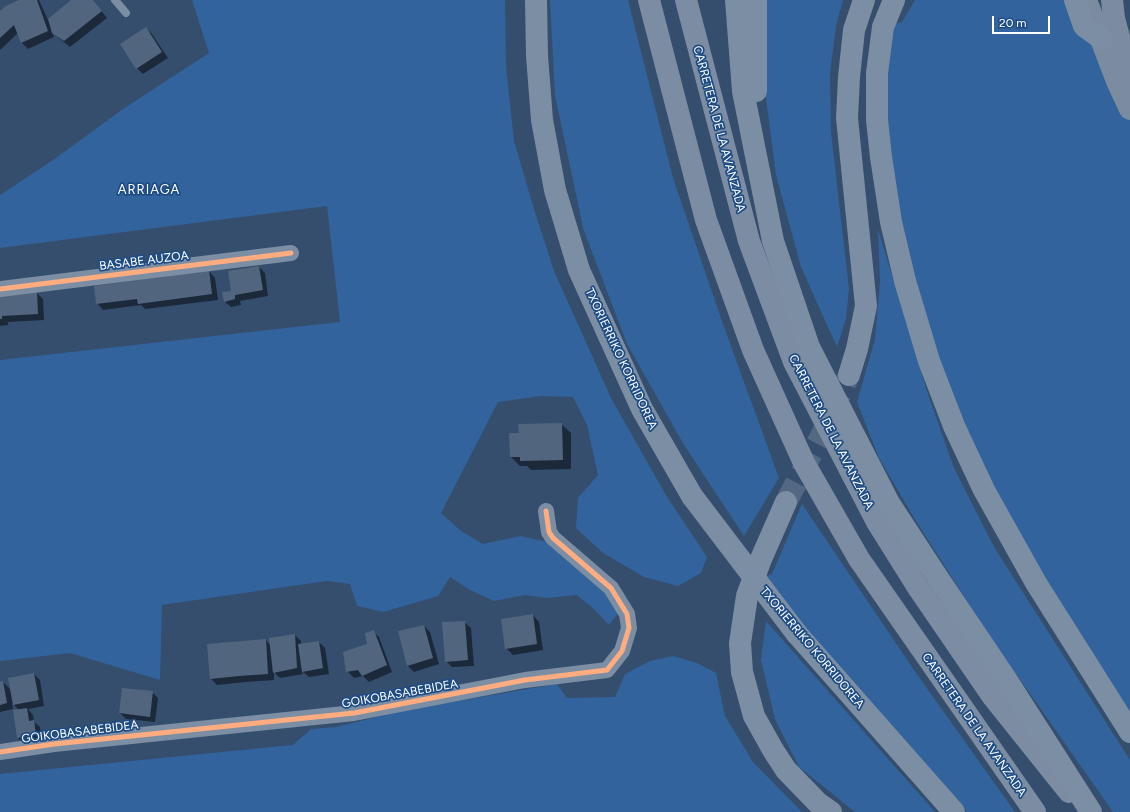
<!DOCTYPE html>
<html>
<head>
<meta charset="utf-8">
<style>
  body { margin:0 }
  #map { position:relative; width:1130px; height:812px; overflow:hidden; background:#354e6d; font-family:Figtree,sans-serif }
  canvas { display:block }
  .scale { position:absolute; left:992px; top:16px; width:58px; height:18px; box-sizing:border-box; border:2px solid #fff; border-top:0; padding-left:5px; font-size:12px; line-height:14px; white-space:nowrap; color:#fff; -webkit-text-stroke:3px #1d4c85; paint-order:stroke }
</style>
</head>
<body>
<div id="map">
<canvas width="1130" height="812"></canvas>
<div class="scale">20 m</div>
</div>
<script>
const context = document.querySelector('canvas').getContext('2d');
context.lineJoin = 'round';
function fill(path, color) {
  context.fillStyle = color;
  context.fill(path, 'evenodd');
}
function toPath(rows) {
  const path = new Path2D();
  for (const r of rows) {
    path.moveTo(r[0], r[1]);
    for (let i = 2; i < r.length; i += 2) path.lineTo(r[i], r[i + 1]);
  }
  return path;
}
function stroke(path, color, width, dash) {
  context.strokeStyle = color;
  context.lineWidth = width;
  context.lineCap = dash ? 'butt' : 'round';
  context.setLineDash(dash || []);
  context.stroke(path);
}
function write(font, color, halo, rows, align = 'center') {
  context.font = font + ' Figtree,sans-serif';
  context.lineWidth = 3.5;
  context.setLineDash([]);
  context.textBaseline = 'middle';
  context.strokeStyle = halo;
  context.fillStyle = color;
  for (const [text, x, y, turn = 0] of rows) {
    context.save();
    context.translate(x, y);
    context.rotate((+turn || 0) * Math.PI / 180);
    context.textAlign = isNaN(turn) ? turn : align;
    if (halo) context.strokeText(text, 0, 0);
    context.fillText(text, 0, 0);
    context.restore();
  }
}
fill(toPath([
  [192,0,505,0,506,67,514,141,534,209,554,271,611,398,667,497,707,557,701,573,678,586,644,577,603,553,576,528,578,498,598,475,587,425,573,397,541,396,498,402,441,513,461,531,483,544,521,536,547,542,600,581,620,611,609,625,594,609,577,595,547,598,525,595,494,601,468,589,450,577,438,596,383,612,357,606,350,584,326,581,162,605,160,680,70,653,0,661,0,360,340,322,327,206,0,248,0,195,53,160,123,109,209,53],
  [550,0,628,0,673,178,724,327,779,478,744,536,684,445,627,344,583,228,555,95],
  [765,0,843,0,836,26,830,73,831,132,849,289,846,319,837,347,801,267,776,175,762,67],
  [915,0,1086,0,1130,109,1130,732,984,490,891,222,883,27,902,22],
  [878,229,927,391,954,468,994,547,1130,760,1130,812,1113,812,988,634,914,518,879,458,857,402,875,339,880,281],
  [802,504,914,670,1015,812,967,812,755,579,772,574],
  [766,621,935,812,855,812,799,767,775,719,761,660],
  [673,656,697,663,716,673,725,716,753,762,802,812,0,812,0,774,293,745,311,729,336,727,405,710,557,684,567,698,615,697,625,674,650,661]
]), '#32639c');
fill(toPath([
  [22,0,39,0,48,20,73,0,93,0,107,18,70,47,60,39,52,32,54,37,28,49,22,43,18,33,0,50,0,12],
  [146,28,152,34,168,58,143,74,137,68],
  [259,267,265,273,268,296,240,301,241,305,231,307,224,301],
  [209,271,215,278,218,300,145,309,141,305,103,310,97,303],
  [36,292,43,299,44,320,8,322,8,325,0,326,0,295],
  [561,424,571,433,571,469,531,470,527,466,520,466,511,457,520,434],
  [533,615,539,622,543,650,513,655,506,648],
  [464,622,471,628,474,666,452,667,446,661],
  [424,626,430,632,439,664,414,672,408,666],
  [373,631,379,637,392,672,369,682,363,676,354,678,347,671,369,644],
  [295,635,301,641,301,644,319,642,325,648,329,674,309,677,302,671,303,674,280,678,274,672,274,680,246,682,217,685,211,679,208,645,266,640,271,646],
  [34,674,40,680,44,706,28,709,33,715,34,722,40,727,42,741,24,744,18,738,19,710,12,703,13,709,0,712,0,683,3,682,11,690],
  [152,692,158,698,155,722,126,719,120,713]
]), '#0007');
fill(toPath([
  [19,0,37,0,48,31,21,43,14,25,0,38,0,11,6,6],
  [71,0,93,0,102,11,64,41,52,33,48,19],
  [146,27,162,52,136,69,120,44],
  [259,266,263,290,235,295,235,299,224,302,222,292,231,291,228,271],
  [209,270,212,294,138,304,137,299,96,304,94,286],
  [37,291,38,314,2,316,2,319,0,319,0,294],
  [562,423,563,460,520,461,520,457,510,457,509,433,519,433,518,424],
  [533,614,537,644,505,649,501,619],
  [465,621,468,660,445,662,442,622],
  [424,625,433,658,407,666,398,631],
  [374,630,387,665,362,676,358,670,346,672,343,652,367,644,365,633],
  [295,634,297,668,273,673,269,638],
  [266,639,268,674,239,676,210,679,207,644],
  [319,641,323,668,302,672,298,644],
  [34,673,39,700,13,705,8,678],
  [3,681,7,703,0,705,0,682],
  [122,688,153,691,150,717,119,713],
  [27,708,29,721,34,720,36,735,17,738,13,710]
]), '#51667e');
stroke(toPath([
  [786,502,821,436,849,375]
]), '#536983', 22, [22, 11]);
stroke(toPath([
  [115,0,126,13]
]), '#7b8ea3', 8);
stroke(toPath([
  [0,289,291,253],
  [0,752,54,744,354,713,525,680,607,670,622,651,629,628,627,614,611,588,553,538,549,532,546,511]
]), '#7b8ea3', 16);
stroke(toPath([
  [1086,0,1117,81,1130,109],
  [1112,0,1114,18,1130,79]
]), '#7b8ba0', 22);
stroke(toPath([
  [649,0,706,220,753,350,804,463,859,559,1035,812],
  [686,0,749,241,794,362,877,522,917,586,993,697,1069,792]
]), '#7c8ca2', 22);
stroke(toPath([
  [536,0,537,56,542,120,555,190,579,270,642,409,692,496],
  [736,0,743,91,773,241,809,347,889,503,936,575,1006,679,1091,812],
  [756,0,756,91],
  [894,0,883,27,877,73,877,120,881,157,891,222,905,281,929,361,954,426,984,490,1036,583,1130,732],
  [1075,0,1084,26,1102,39],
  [849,375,857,349,866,306,847,118,849,77,854,30,864,0],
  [786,502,761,559,747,596,740,643,742,672,754,716,773,750,786,770,818,803,831,812],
  [797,634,954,812]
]), '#7c8ea3', 22);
stroke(toPath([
  [692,496,797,634]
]), '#7c8ea3', 22);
stroke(toPath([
  [0,289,291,253],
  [0,752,54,744,354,713,525,680,607,670,622,651,629,628,627,614,611,588,553,538,549,532,546,511]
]), '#ffac80', 5);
write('12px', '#fff', '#1d4c85', [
  ["CARRETERA DE LA AVANZADA",719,129,75],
  ["BASABE AUZOA",144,261,-7],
  ["TXORIERRIKO KORRIDOREA",621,359,65],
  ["CARRETERA DE LA AVANZADA",831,432,63],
  ["TXORIERRIKO KORRIDOREA",812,648,50],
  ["GOIKOBASABEBIDEA",400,694,-10],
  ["CARRETERA DE LA AVANZADA",974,725,55],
  ["GOIKOBASABEBIDEA",80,732,-7]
]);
context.letterSpacing = '1px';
write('13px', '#fff', '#1d4c85', [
  ["ARRIAGA",149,190]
]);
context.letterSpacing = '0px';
</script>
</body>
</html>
